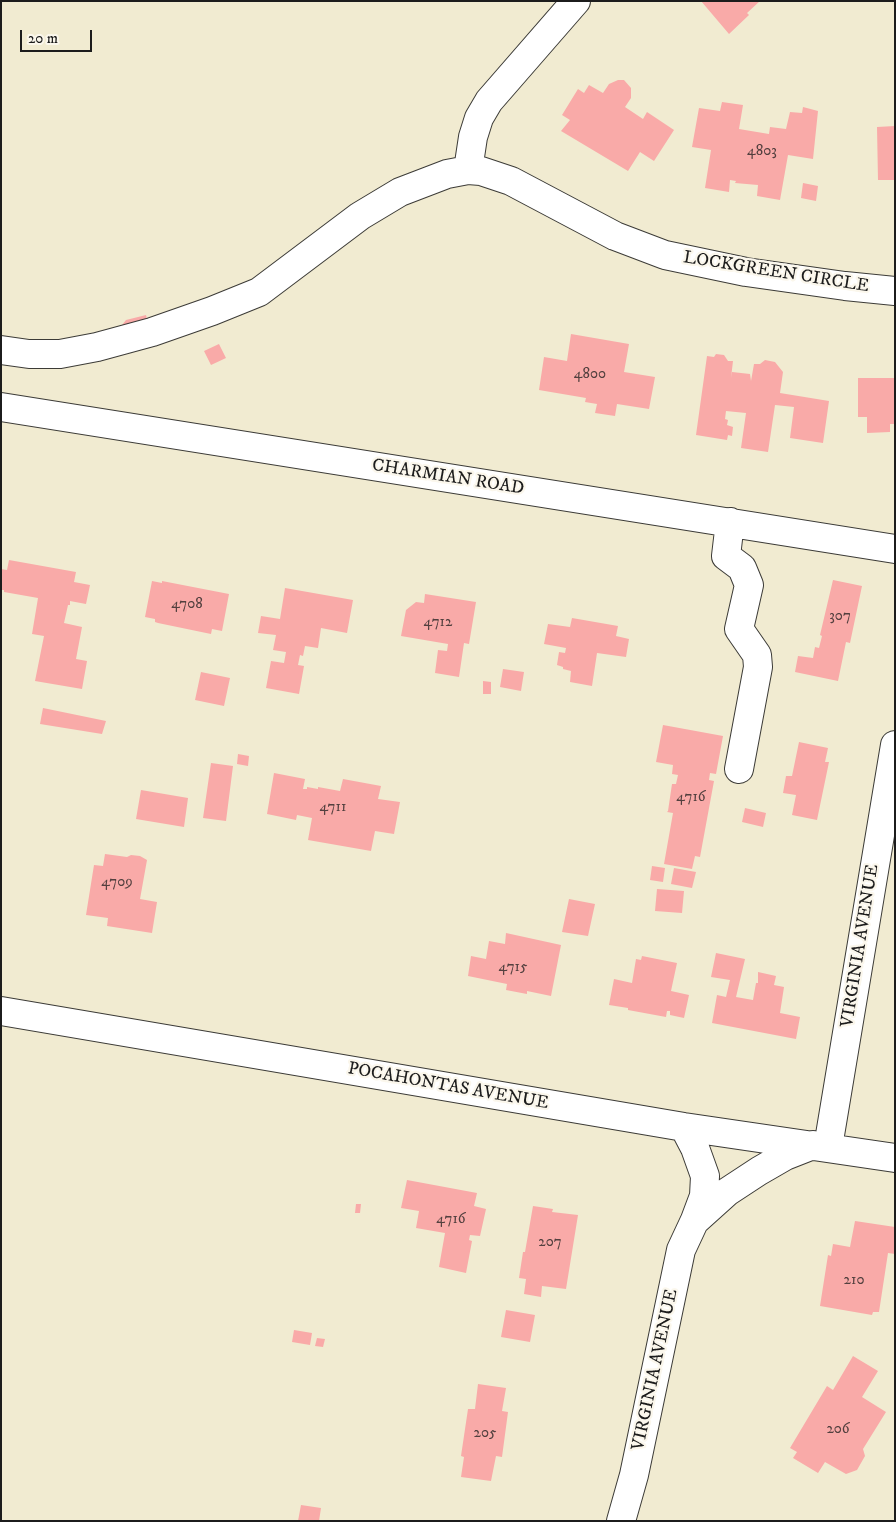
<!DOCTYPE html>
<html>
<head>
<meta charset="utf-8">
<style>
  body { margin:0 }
  #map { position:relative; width:896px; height:1522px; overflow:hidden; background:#f1ebd1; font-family:"IM FELL DW Pica",serif }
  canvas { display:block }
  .frame { position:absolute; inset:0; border:2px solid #1c1c1c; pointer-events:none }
  .scale { position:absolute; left:20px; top:30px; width:72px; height:22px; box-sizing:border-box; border:2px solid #1c1c1c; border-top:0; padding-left:6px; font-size:15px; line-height:18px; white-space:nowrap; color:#1c1c1c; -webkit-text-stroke:4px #fbf7ec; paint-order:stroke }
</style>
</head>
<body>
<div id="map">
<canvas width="896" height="1522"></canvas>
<div class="frame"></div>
<div class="scale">20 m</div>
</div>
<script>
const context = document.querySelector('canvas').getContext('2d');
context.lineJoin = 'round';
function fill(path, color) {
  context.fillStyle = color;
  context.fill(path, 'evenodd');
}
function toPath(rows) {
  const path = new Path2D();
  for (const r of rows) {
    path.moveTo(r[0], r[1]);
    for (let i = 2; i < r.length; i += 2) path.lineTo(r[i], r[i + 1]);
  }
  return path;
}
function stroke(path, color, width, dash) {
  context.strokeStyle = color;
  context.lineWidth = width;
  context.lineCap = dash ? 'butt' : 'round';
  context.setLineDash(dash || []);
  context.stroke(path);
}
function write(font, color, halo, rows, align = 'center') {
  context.font = font + ' "IM FELL DW Pica",serif';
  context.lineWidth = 4.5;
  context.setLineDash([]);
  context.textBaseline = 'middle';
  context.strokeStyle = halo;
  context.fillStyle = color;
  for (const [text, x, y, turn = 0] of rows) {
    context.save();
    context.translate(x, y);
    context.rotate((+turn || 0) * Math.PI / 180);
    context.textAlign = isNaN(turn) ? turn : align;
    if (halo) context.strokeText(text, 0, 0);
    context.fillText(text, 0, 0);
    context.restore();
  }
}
fill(toPath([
  [701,1,760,1,747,13,749,15,729,34],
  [618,80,624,80,631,88,631,98,625,107,643,119,647,112,674,130,654,161,640,152,628,171,561,131,570,120,562,115,578,89,584,93,589,85,603,93,609,84],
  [722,102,743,105,739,129,769,134,770,127,786,129,790,112,802,113,803,107,818,111,813,159,788,155,780,200,757,196,758,185,735,183,736,181,730,180,729,192,705,188,711,150,692,147,699,108,720,111],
  [895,126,895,180,878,180,877,127],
  [803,183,818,186,816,201,801,198],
  [146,315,150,330,124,332,122,325,126,320],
  [571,334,629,344,624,372,655,377,649,409,617,404,615,416,595,413,597,404,585,402,586,398,539,390,544,357,567,361],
  [219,344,226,358,211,365,204,351],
  [716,354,724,355,728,361,733,361,731,378,732,372,750,374,751,381,754,364,760,364,765,360,775,362,783,372,780,393,829,401,823,443,790,438,794,407,775,405,768,452,741,448,746,413,726,411,725,419,728,420,727,425,733,427,732,436,728,435,727,440,696,435,707,356,714,357],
  [858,378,895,378,895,424,890,424,890,432,867,433,867,417,858,417],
  [9,560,76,572,74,582,90,585,86,604,70,601,70,605,68,605,64,623,82,627,76,659,87,661,82,689,35,681,44,636,32,634,38,598,4,592,4,590,1,590,1,569,7,570],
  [833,580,862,586,850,643,846,642,838,681,795,672,798,656,813,658,815,647,819,648,822,636,820,635],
  [152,581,162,583,162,581,229,594,222,631,212,629,211,634,158,623,155,622,155,619,145,617],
  [285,588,353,600,347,633,321,628,318,648,305,646,303,656,300,655,298,665,304,666,299,694,266,688,271,661,284,663,286,652,273,650,276,635,258,633,261,616,280,619],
  [425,594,476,602,469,644,464,643,459,677,435,673,438,650,447,651,448,644,401,636,406,610,416,602,424,603],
  [572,618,618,626,616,636,629,639,626,657,597,653,592,686,570,682,571,671,563,669,563,667,557,665,559,652,565,653,566,648,544,644,548,624,570,627],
  [503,669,524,672,521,691,500,687],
  [201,672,230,678,224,706,195,700],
  [483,681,491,682,491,694,483,694],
  [43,708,106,721,102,734,40,724],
  [663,725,723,736,716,774,710,773,709,780,714,781,700,857,695,856,692,869,664,864,673,813,667,812,668,811,672,784,676,784,678,775,672,774,673,765,656,762],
  [799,742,828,748,825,762,829,762,817,820,792,815,796,795,783,793,786,776,792,776],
  [238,754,249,756,248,766,237,764],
  [211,763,233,766,226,821,203,818],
  [274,773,305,779,303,789,307,789,307,787,318,789,318,787,340,791,343,779,381,786,378,799,400,802,394,834,375,831,371,851,308,840,312,818,297,815,296,820,267,814],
  [141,790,188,798,184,827,136,819],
  [745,808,766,813,763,827,742,822],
  [105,854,127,857,131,855,140,856,147,860,140,899,157,902,152,933,107,926,108,918,86,915,94,865,103,866],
  [652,866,665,868,663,882,650,880],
  [674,868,696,872,692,888,671,884],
  [657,889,684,891,682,913,655,911],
  [569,899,595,904,588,936,562,932],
  [506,933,561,945,551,996,527,991,527,994,506,990,507,984,468,976,471,956,486,959,489,941,505,944],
  [716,953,745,959,736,997,753,1000,756,983,758,983,758,972,776,976,774,985,784,987,780,1013,800,1017,796,1039,712,1023,717,995,726,997,730,980,711,977],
  [642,956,677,963,671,991,689,995,684,1018,670,1015,670,1011,667,1011,666,1017,628,1010,628,1008,609,1005,614,979,632,983,636,959,641,960],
  [407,1180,477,1193,474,1206,486,1209,480,1236,470,1235,469,1240,472,1241,466,1273,439,1267,445,1233,416,1228,419,1211,401,1208],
  [356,1204,361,1204,360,1213,355,1213],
  [533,1206,553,1209,552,1212,578,1215,566,1289,542,1286,541,1297,524,1294,526,1279,519,1278,523,1252,525,1252],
  [855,1221,895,1227,895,1254,888,1253,879,1312,873,1312,872,1315,820,1306,828,1255,831,1256,833,1244,850,1247],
  [506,1310,535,1315,530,1342,501,1337],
  [294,1330,312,1333,310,1345,292,1342],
  [317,1338,325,1339,323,1347,315,1346],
  [853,1356,878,1371,862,1397,886,1412,863,1449,865,1456,857,1470,846,1474,825,1462,818,1473,793,1458,797,1452,790,1448,827,1386,833,1390],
  [478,1384,506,1388,502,1411,508,1412,502,1457,496,1456,491,1481,461,1477,464,1457,461,1456,468,1409,475,1409],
  [301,1505,321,1508,319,1521,298,1521]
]), '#f9aaa8');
const minor = toPath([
  [468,170,473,137,479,118,489,101,576,1],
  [1,350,29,354,60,354,97,347,152,332,212,311,259,292,360,216,400,192,447,174,468,170,481,171,511,181,615,236,665,255,746,272,845,286,895,291],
  [1,407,895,549],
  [730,522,726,556,742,568,749,585,739,629,757,655,758,667,739,769],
  [1,1011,684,1127,895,1158],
  [828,1147,895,745],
  [697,1219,727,1192,759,1171,785,1156,813,1145],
  [621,1521,634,1475,681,1250,695,1220,704,1196,705,1176,695,1148,684,1127]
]);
stroke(minor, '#3c3b37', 30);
stroke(minor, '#fff', 28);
write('15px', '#53403f', null, [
  ["4803",762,152],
  ["4800",590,375],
  ["4708",187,605],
  ["307",840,617],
  ["4712",438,623],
  ["4716",691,798],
  ["4711",333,808],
  ["4709",117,883],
  ["4715",513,968],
  ["4716",451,1220],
  ["207",550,1243],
  ["210",854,1281],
  ["206",838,1430],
  ["205",485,1434]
]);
write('18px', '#1c1c1c', '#fbf7ec', [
  ["LOCKGREEN CIRCLE",776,273,9],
  ["CHARMIAN ROAD",448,478,9],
  ["VIRGINIA AVENUE",861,946,-81],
  ["POCAHONTAS AVENUE",448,1087,10],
  ["VIRGINIA AVENUE",656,1370,-78]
]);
</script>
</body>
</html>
